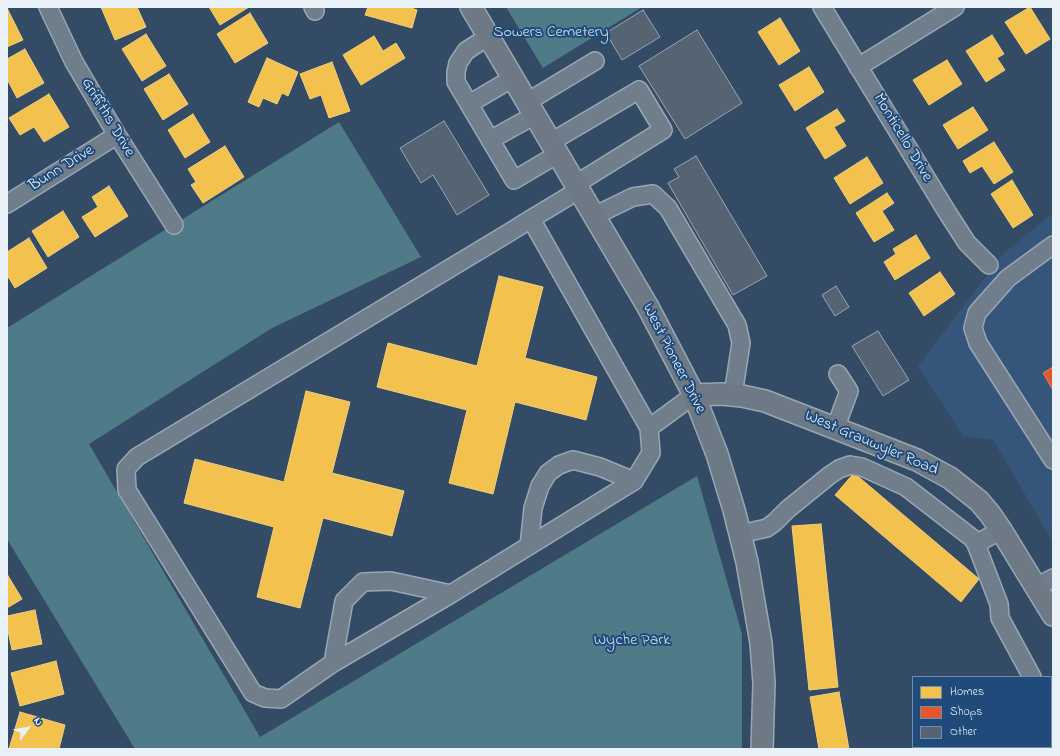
<!DOCTYPE html>
<html>
<head>
<meta charset="utf-8">
<style>
  body { margin:0 }
  #map { position:relative; width:1060px; height:756px; overflow:hidden; background:#344b65; font-family:"Indie Flower",sans-serif }
  canvas { display:block }
  .frame { position:absolute; inset:0; border:8px solid #e8f1f8; pointer-events:none }
  .legend { position:absolute; left:912px; top:676px; width:140px; height:72px; box-sizing:border-box; background:#1f4a7a; border:1px solid #6f8dac; margin:0; padding:5px 7px; list-style:none; font-size:12px; color:#e8f1f8 }
  .legend li { display:flex; align-items:center; gap:8px; height:20px }
  .legend b { width:20px; border:1px solid #6f8dac }
  .north { position:absolute; left:8px; top:708px; width:40px; height:40px; -webkit-text-stroke:3px #1f4a7a; paint-order:stroke; rotate:58deg; font-size:11px; font-weight:700; line-height:16px; text-align:center; color:#e8f1f8 }
  .north::after { content:''; display:block; margin:auto; width:14px; height:18px; background:#e8f1f8; clip-path:polygon(50% 0,100% 100%,50% 72%,0 100%) }
</style>
</head>
<body>
<div id="map">
<canvas width="1060" height="756"></canvas>
<div class="frame"></div>
<ul class="legend">
<li><b style="height:11px;background:#f2c14e"></b>Homes</li>
<li><b style="height:11px;background:#e4572e"></b>Shops</li>
<li><b style="height:11px;background:#566372"></b>Other</li>
</ul>
<div class="north">N</div>
</div>
<script>
const context = document.querySelector('canvas').getContext('2d');
context.lineJoin = 'round';
function fill(path, color) {
  context.fillStyle = color;
  context.fill(path, 'evenodd');
}
function toPath(rows) {
  const path = new Path2D();
  for (const r of rows) {
    path.moveTo(r[0], r[1]);
    for (let i = 2; i < r.length; i += 2) path.lineTo(r[i], r[i + 1]);
  }
  return path;
}
function stroke(path, color, width, dash) {
  context.strokeStyle = color;
  context.lineWidth = width;
  context.lineCap = dash ? 'butt' : 'round';
  context.setLineDash(dash || []);
  context.stroke(path);
}
function write(font, color, halo, rows, align = 'center') {
  context.font = font + ' "Indie Flower",sans-serif';
  context.lineWidth = 4;
  context.setLineDash([]);
  context.textBaseline = 'middle';
  context.strokeStyle = halo;
  context.fillStyle = color;
  for (const [text, x, y, turn = 0] of rows) {
    context.save();
    context.translate(x, y);
    context.rotate((+turn || 0) * Math.PI / 180);
    context.textAlign = isNaN(turn) ? turn : align;
    if (halo) context.strokeText(text, 0, 0);
    context.fillText(text, 0, 0);
    context.restore();
  }
}
fill(toPath([
  [1053,213,1053,542,993,440,963,436,918,366,1004,253]
]), '#35557b');
fill(toPath([
  [506,7,642,7,543,68],
  [339,122,421,257,272,328,89,444,260,737,697,476,742,634,742,749,135,749,7,539,7,328]
]), '#4f7b88');
const homes = toPath([
  [101,7,137,7,146,27,115,40,101,7],
  [209,7,249,7,220,25,209,7],
  [368,7,408,7,417,10,412,28,365,15,368,7],
  [1030,7,1050,39,1026,54,1005,22,1030,7],
  [7,8,23,40,7,47,7,8],
  [250,13,268,43,235,63,217,34,250,13],
  [780,18,800,51,779,65,758,32,780,18],
  [146,34,166,66,142,81,122,49,146,34],
  [992,35,1004,54,997,58,1005,70,986,82,966,51,992,35],
  [374,36,383,51,396,43,405,58,361,85,343,55,374,36],
  [25,49,44,83,17,98,7,79,7,59,25,49],
  [267,58,298,72,288,96,282,93,277,104,263,98,259,107,248,102,267,58],
  [947,60,962,84,929,105,913,80,947,60],
  [332,62,350,111,329,118,321,95,310,99,300,74,332,62],
  [809,67,824,92,795,111,779,85,809,67],
  [169,74,188,104,163,120,144,89,169,74],
  [49,94,69,127,44,142,34,127,20,135,9,118,49,94],
  [973,107,988,130,958,149,943,125,973,107],
  [837,109,845,121,834,127,846,146,825,159,806,128,837,109],
  [193,114,210,142,185,158,168,130,193,114],
  [994,142,1013,172,994,184,982,166,970,173,963,161,994,142],
  [225,146,244,177,203,203,191,185,196,182,188,169,225,146],
  [867,157,883,183,850,204,834,178,867,157],
  [1012,180,1033,215,1013,228,991,194,1012,180],
  [109,186,128,216,95,237,82,217,98,207,92,197,109,186],
  [887,193,894,203,882,211,894,230,874,242,856,213,887,193],
  [63,211,79,237,48,257,32,231,63,211],
  [916,235,930,258,895,280,884,262,896,254,893,249,916,235],
  [29,238,47,268,15,288,7,275,7,252,29,238],
  [940,272,955,294,924,316,909,293,940,272],
  [499,276,543,287,525,358,597,377,586,420,515,402,493,494,449,483,467,410,377,387,388,343,477,366,499,276],
  [306,391,350,402,332,473,404,491,392,536,323,518,300,608,257,597,274,527,184,503,195,459,284,482,306,391],
  [854,473,979,579,961,602,835,495,854,473],
  [821,524,838,687,809,690,792,526,821,524],
  [7,574,22,599,7,608,7,574],
  [35,610,42,644,12,650,7,626,7,616,35,610],
  [56,661,64,694,20,706,11,673,56,661],
  [839,692,849,749,819,749,810,697,839,692],
  [20,712,65,725,59,749,9,749,20,712],
  [922,747,992,747,989,749,919,749,922,747]
]);
fill(homes, '#f2c14e');
stroke(homes, '#efcf81', 1);
const shops = toPath([
  [1053,367,1053,390,1043,373,1053,367]
]);
fill(shops, '#e4572e');
stroke(shops, '#e5856b', 1);
const building = toPath([
  [643,10,660,37,622,60,606,33,643,10],
  [697,30,742,103,685,139,639,66,697,30],
  [444,121,489,195,457,215,433,175,421,183,400,148,444,121],
  [696,156,767,276,733,295,668,183,679,177,674,169,696,156],
  [836,286,849,307,835,316,822,295,836,286],
  [878,331,909,380,883,396,852,346,878,331]
]);
fill(building, '#566372');
stroke(building, '#9aa6b3', 1);
const minor = toPath([
  [48,7,74,62,117,135,174,225],
  [313,7,315,11],
  [822,7,947,212,967,243,989,265],
  [858,67,955,7],
  [513,78,469,104,514,180,558,154],
  [527,102,595,61],
  [469,104,456,82,456,72,458,63,466,51,489,36],
  [490,140,535,115],
  [551,142,639,90,663,130,576,184],
  [7,204,117,135],
  [594,216,633,197,653,194,668,208,737,325,741,343,733,395],
  [531,219,649,428,651,453,634,481,451,594,333,663,281,699,265,698,253,693,127,490,126,469,137,457,510,232,531,219,579,190],
  [1053,245,1008,278,977,313,973,328,978,343,1053,460],
  [649,428,694,395],
  [835,429,849,391,838,374],
  [740,534,767,528,775,522,788,509,830,475,839,469,850,465,862,467,906,487,972,538,976,544,999,604,1000,618,1032,677],
  [976,544,1001,530],
  [529,546,533,508,540,486,548,473,559,465,573,460,600,467,634,481],
  [1036,587,1053,578],
  [333,663,344,601,363,582,391,581,451,594],
  [1051,713,1053,717]
]);
const major = toPath([
  [471,7,648,307,694,395,717,454,734,510,747,562,761,643,764,683,762,749],
  [694,395,722,394,742,396,765,401,917,460,950,478,979,501,990,514,1001,530,1053,615]
]);
stroke(minor, '#9aa6b3', 20);
stroke(major, '#9aa6b3', 24);
stroke(minor, '#707e8c', 17);
stroke(major, '#6d7a86', 21);
write('16px', '#d2e0e8', '#1f4a7a', [
  ["Sowers Cemetery",551,33],
  ["Wyche Park",632,641]
]);
write('16px', '#e8f1f8', '#1f4a7a', [
  ["Griffiths Drive",107,118,59],
  ["Monticello Drive",902,138,59],
  ["Bunn Drive",62,169,-32],
  ["West Pioneer Drive",673,359,63],
  ["West Grauwyler Road",871,444,23]
]);
</script>
</body>
</html>
